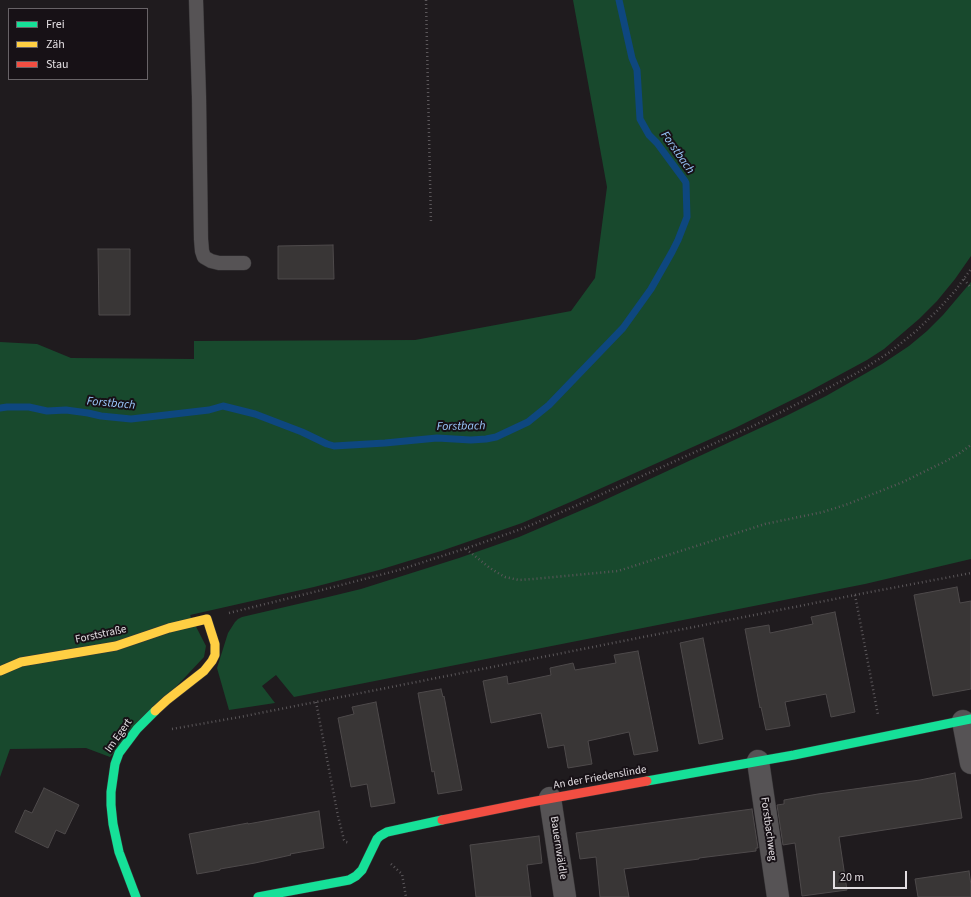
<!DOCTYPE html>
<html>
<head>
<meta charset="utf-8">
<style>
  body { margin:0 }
  #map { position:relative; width:971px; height:897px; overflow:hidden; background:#1f1b1e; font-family:"Source Sans 3",sans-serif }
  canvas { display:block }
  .legend { position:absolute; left:8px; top:8px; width:140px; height:72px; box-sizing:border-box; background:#171116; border:1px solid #686367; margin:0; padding:5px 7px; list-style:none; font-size:12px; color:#e2dde1 }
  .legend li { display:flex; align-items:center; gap:8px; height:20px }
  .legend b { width:20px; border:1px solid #686367 }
  .scale { position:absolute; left:833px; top:871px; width:74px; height:18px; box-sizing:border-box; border:2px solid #e2dde1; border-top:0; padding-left:5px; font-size:12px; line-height:14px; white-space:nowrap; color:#e2dde1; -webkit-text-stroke:3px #171116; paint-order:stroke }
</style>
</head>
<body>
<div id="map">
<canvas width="971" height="897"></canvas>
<ul class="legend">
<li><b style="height:5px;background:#16e098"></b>Frei</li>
<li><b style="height:5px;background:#ffcf43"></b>Zäh</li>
<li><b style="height:5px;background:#f24e42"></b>Stau</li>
</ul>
<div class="scale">20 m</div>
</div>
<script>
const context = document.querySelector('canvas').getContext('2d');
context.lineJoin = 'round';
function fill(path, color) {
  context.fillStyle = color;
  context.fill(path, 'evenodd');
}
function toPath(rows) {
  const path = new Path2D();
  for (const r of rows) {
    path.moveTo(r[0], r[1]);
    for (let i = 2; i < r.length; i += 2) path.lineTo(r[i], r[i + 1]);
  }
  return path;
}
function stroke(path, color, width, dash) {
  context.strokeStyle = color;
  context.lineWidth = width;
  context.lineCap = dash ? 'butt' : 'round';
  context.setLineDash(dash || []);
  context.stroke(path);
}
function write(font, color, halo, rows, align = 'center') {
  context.font = font + ' "Source Sans 3",sans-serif';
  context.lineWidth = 4;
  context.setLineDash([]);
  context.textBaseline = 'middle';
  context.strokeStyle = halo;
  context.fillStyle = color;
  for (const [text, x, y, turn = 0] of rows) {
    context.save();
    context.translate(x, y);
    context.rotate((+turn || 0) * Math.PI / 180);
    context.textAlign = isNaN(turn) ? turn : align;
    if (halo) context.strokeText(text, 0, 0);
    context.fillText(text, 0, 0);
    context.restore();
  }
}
fill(toPath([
  [573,0,971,0,971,256,955,279,937,301,919,319,884,349,867,360,806,393,735,428,575,500,522,523,441,551,379,570,314,587,190,615,206,646,204,657,110,757,86,748,10,749,0,777,0,342,37,344,71,358,194,359,194,341,415,340,571,311,595,278,607,187],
  [971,282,971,559,865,584,294,697,276,675,262,686,275,703,229,710,217,668,228,633,235,622,238,619,242,617,328,597,361,589,459,558,519,537,596,504,786,416,826,396,882,364,909,346,927,331,943,315]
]), '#18492d');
stroke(toPath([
  [0,408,7,407,29,407,47,411,66,410,88,413,101,416,131,419,209,410,223,406,255,414,302,432,327,444,334,446,385,443,437,438,471,440,486,439,496,437,528,422,549,405,623,328,651,289,672,252,678,240,687,217,686,183,685,181,657,143,649,135,640,119,637,70,632,58,619,0]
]), '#0e477f', 7);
const building = toPath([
  [333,245,334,279,278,279,278,246,333,245],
  [98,249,130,249,130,315,99,315,98,249],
  [957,587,960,603,971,601,971,689,933,696,914,595,957,587],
  [835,612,855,712,831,717,826,694,785,702,790,726,766,730,761,707,760,708,745,629,769,625,770,633,813,624,811,617,835,612],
  [703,638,723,739,699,744,680,643,703,638],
  [638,651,658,751,634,755,629,732,588,741,592,764,568,768,564,745,548,748,541,713,491,723,483,681,507,676,508,684,551,675,550,668,573,663,575,670,616,663,614,655,638,651],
  [441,689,443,697,444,696,462,790,438,794,434,771,432,772,418,693,441,689],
  [376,702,395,803,371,807,367,784,351,787,338,718,354,714,352,707,376,702],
  [955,773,962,818,839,837,847,890,802,896,795,843,783,845,777,805,784,804,784,800,818,794,920,780,955,773],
  [44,788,79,805,65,834,56,830,48,848,15,832,25,810,32,813,44,788],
  [752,809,758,848,756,848,756,851,699,858,699,859,624,869,629,897,600,897,596,857,580,859,576,833,752,809],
  [319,811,324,848,290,854,291,855,255,863,220,869,220,870,197,874,189,834,248,823,248,824,319,811],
  [539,836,542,863,527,865,531,897,476,897,470,845,539,836],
  [969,871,971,885,971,897,918,897,915,879,969,871]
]);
fill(building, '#393636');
stroke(building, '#4e4a4b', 1);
const lane = toPath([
  [196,0,199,97,201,239,202,251,204,257,211,261,219,263,244,263]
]);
const street = toPath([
  [963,721,971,763],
  [758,761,778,897],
  [550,798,565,897]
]);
const fast = toPath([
  [647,781,794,755,971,719],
  [136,897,119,852,113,824,111,805,111,792,115,764,119,753,137,729,155,711],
  [258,897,349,880,356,876,362,870,377,839,380,836,387,832,442,820]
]);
const slow = toPath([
  [0,671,21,662,116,646,169,628,207,619,215,644,215,655,212,661,204,671,167,700,155,711]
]);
const jam = toPath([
  [442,820,531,802,647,781]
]);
stroke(lane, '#373537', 15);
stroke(street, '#373537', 23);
stroke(fast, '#373537', 10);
stroke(slow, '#373537', 10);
stroke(jam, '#373537', 10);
stroke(toPath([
  [426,0,431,224],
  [964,279,971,288],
  [466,549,490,568,498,573,505,577,519,580,533,579,618,571,765,524,823,512,848,504,903,482,946,461,957,455,971,445],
  [855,595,878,715],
  [229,613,318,591,399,570,476,545,524,528,571,508,673,462,753,426,795,405,857,373,890,352,915,332,936,312,955,291,971,269],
  [316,702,338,816,344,840,346,842,350,843],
  [172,729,240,717,855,595,971,573],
  [391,864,402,874,406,897]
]), '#5b575a', 2.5, [1, 3]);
stroke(lane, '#565355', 14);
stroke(street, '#565355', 22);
stroke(fast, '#16e098', 9);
stroke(slow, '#ffcf43', 9);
stroke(jam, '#f24e42', 9);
write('11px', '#e2dde1', '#171116', [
  ["Forststraße",101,635,-12],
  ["Im Egert",119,736,-55],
  ["An der Friedenslinde",600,778,-10],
  ["Forstbachweg",768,829,82],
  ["Bauernwäldle",558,848,81]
]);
write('italic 12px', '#9ac7fc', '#171116', [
  ["Forstbach",677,153,55],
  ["Forstbach",111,404,5],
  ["Forstbach",461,427,-1]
]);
</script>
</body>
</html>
